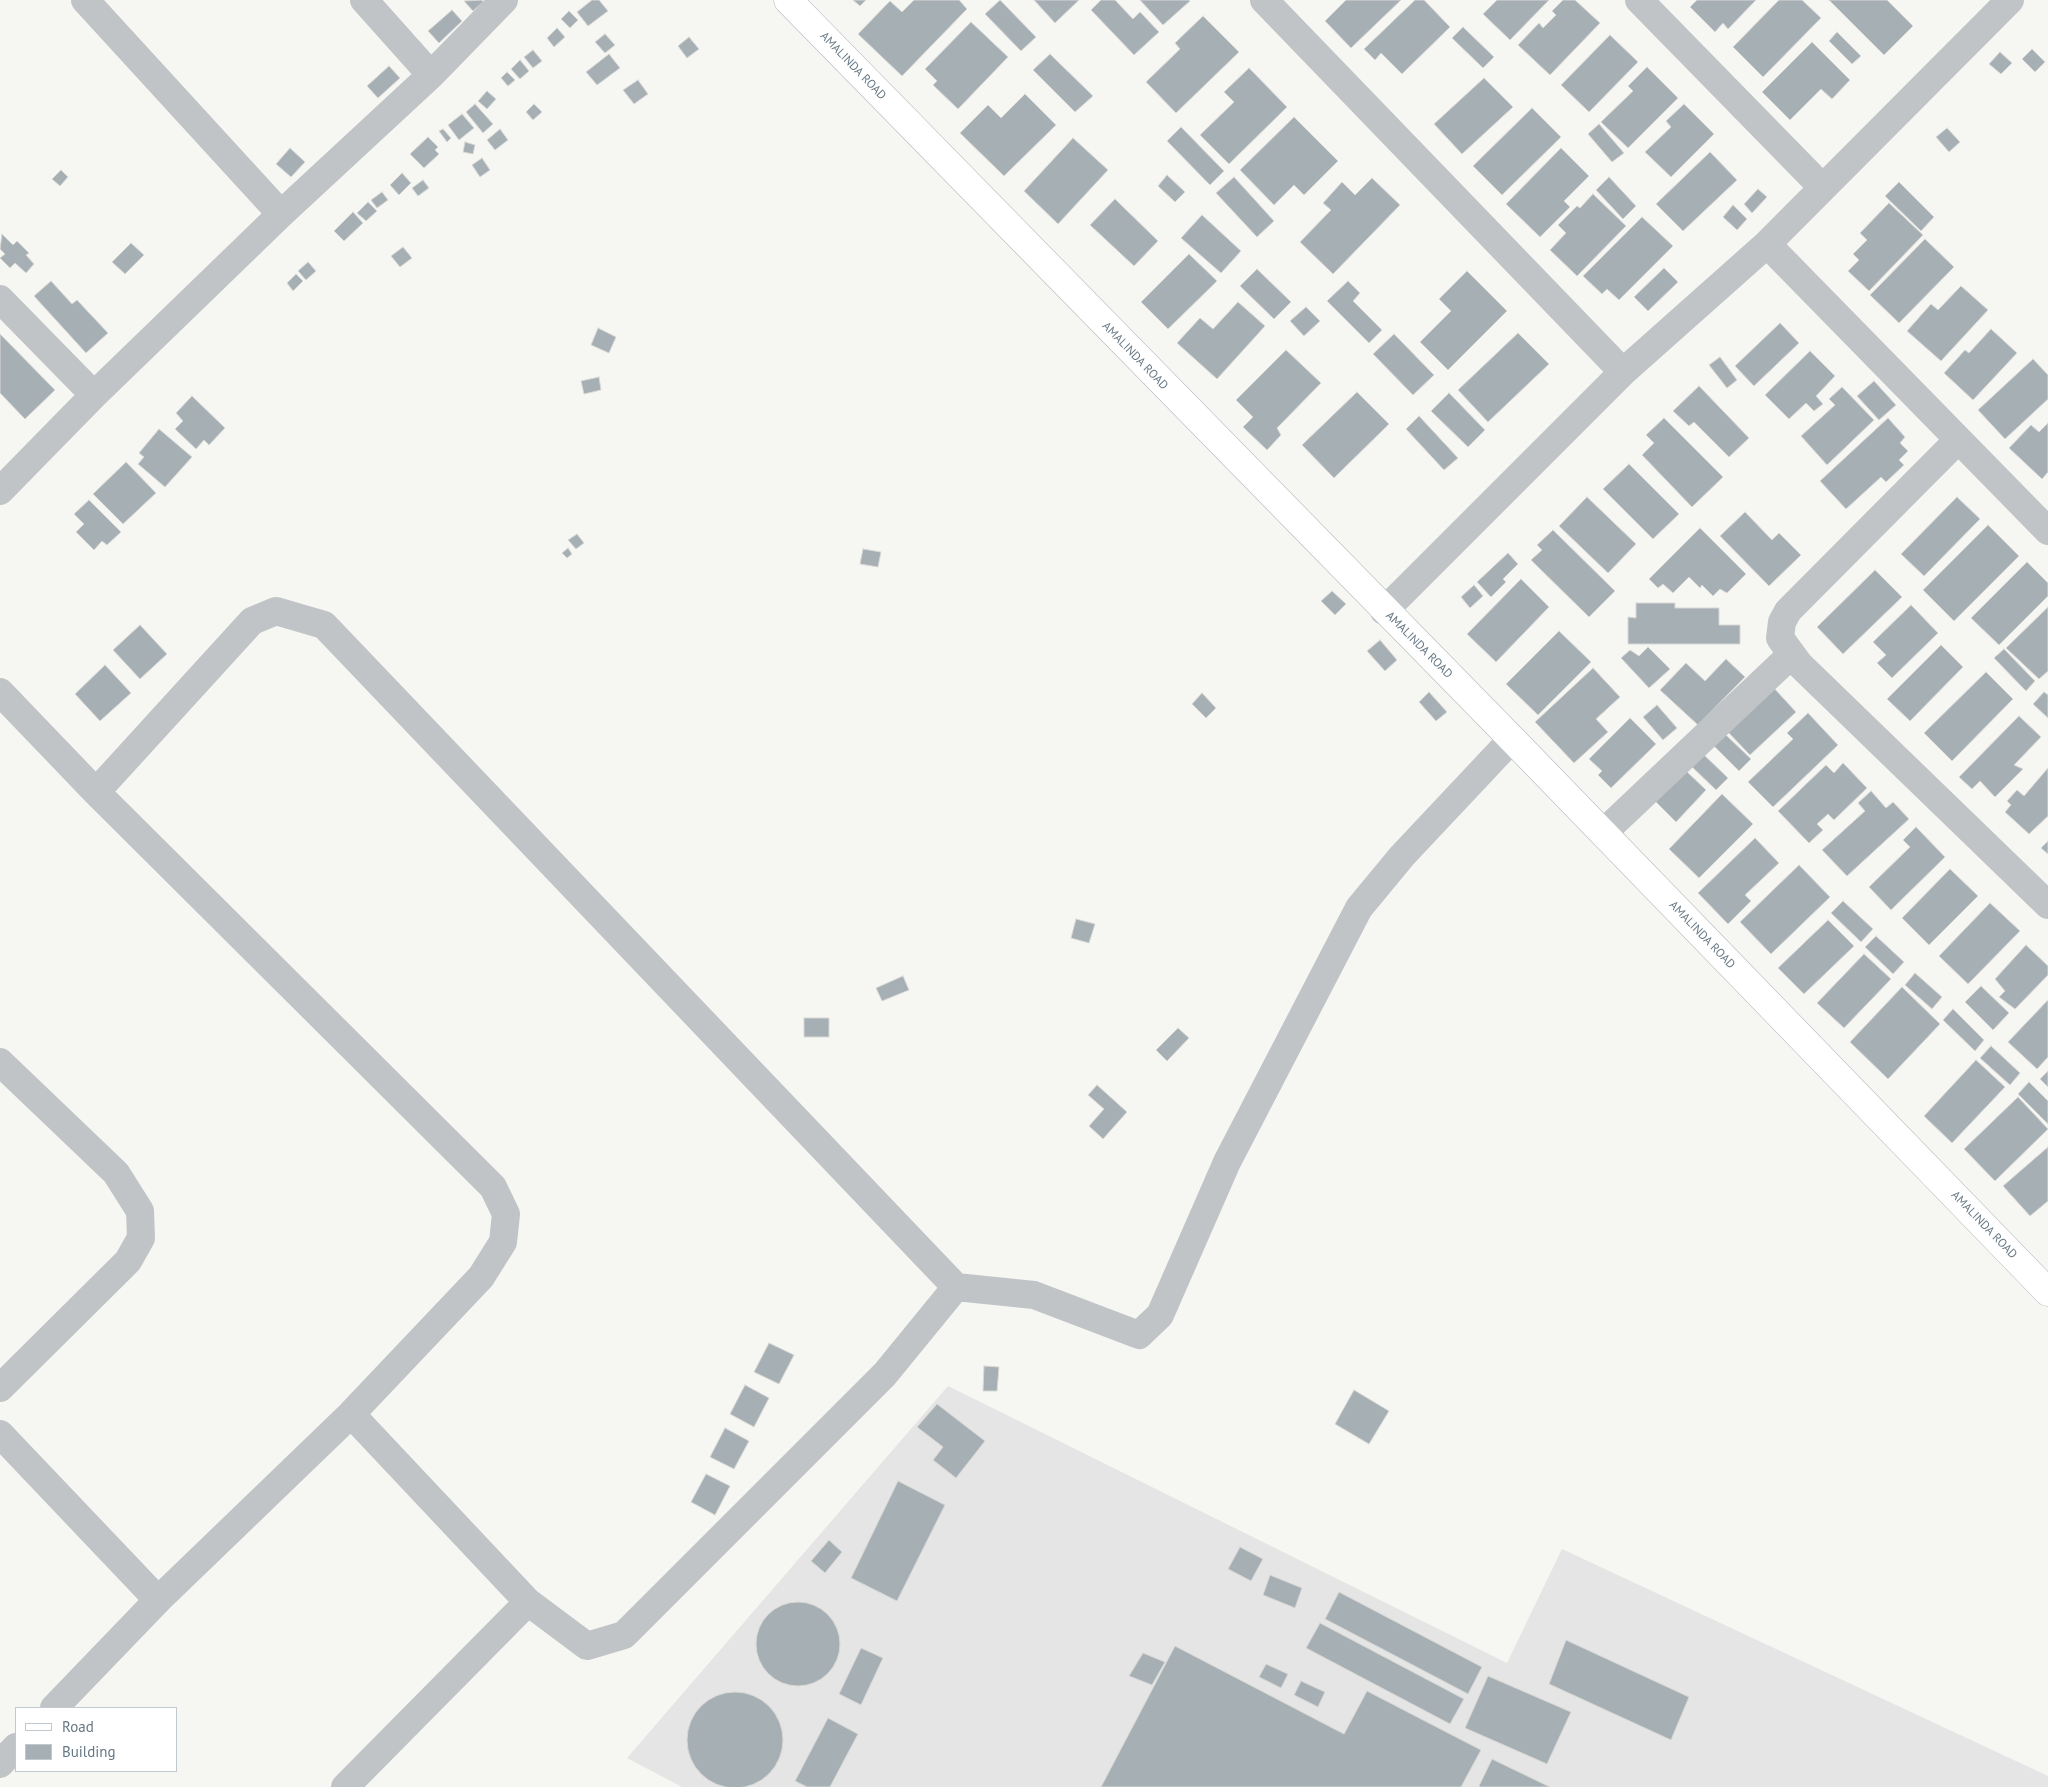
<!DOCTYPE html>
<html>
<head>
<meta charset="utf-8">
<style>
  body { margin:0 }
  #map { position:relative; width:2048px; height:1787px; overflow:hidden; background:#f6f6f3; font-family:"PT Sans",sans-serif }
  canvas { display:block }
  .legend { position:absolute; left:15px; top:1707px; width:162px; height:65px; box-sizing:border-box; background:#fff; border:1px solid #c2c9ce; margin:0; padding:6px 9px; list-style:none; font-size:15px; color:#667784 }
  .legend li { display:flex; align-items:center; gap:10px; height:25px }
  .legend b { width:25px; border:1px solid #c2c9ce }
</style>
</head>
<body>
<div id="map">
<canvas width="2048" height="1787"></canvas>
<ul class="legend">
<li><b style="height:6px;background:#fff"></b>Road</li>
<li><b style="height:14px;background:#a6afb4"></b>Building</li>
</ul>
</div>
<script>
const context = document.querySelector('canvas').getContext('2d');
context.lineJoin = 'round';
function fill(path, color) {
  context.fillStyle = color;
  context.fill(path, 'evenodd');
}
function toPath(rows) {
  const path = new Path2D();
  for (const r of rows) {
    if (r.length === 3) {
      path.moveTo(r[0] + r[2], r[1]);
      path.arc(r[0], r[1], r[2], 0, 2 * Math.PI);
      continue;
    }
    path.moveTo(r[0], r[1]);
    for (let i = 2; i < r.length; i += 2) path.lineTo(r[i], r[i + 1]);
  }
  return path;
}
function stroke(path, color, width, dash) {
  context.strokeStyle = color;
  context.lineWidth = width;
  context.lineCap = dash ? 'butt' : 'round';
  context.setLineDash(dash || []);
  context.stroke(path);
}
function write(font, color, halo, rows, align = 'center') {
  context.font = font + ' "PT Sans",sans-serif';
  context.lineWidth = 5;
  context.setLineDash([]);
  context.textBaseline = 'middle';
  context.strokeStyle = halo;
  context.fillStyle = color;
  for (const [text, x, y, turn = 0] of rows) {
    context.save();
    context.translate(x, y);
    context.rotate((+turn || 0) * Math.PI / 180);
    context.textAlign = isNaN(turn) ? turn : align;
    if (halo) context.strokeText(text, 0, 0);
    context.fillText(text, 0, 0);
    context.restore();
  }
}
fill(toPath([
  [948,1386,1507,1663,1562,1549,2048,1776,2048,1787,682,1787,627,1758]
]), '#e4e5e4');
const building = toPath([
  [482,0,483,2,473,11,464,1,482,0],
  [592,0,599,0,608,11,588,26,577,12,592,0],
  [853,0,866,0,860,6,853,0],
  [914,0,959,0,967,9,902,76,858,34,890,1,902,12,914,0],
  [1000,0,1036,37,1021,51,985,14,1000,0],
  [1034,0,1079,0,1055,23,1034,0],
  [1101,0,1115,0,1133,19,1140,12,1159,32,1134,55,1091,10,1101,0],
  [1140,0,1189,0,1190,1,1163,25,1140,0],
  [1346,0,1401,0,1351,48,1325,21,1346,0],
  [1415,0,1424,0,1450,27,1402,74,1381,53,1375,60,1364,49,1415,0],
  [1497,0,1549,0,1510,40,1483,14,1497,0],
  [1563,0,1575,0,1600,23,1550,75,1518,45,1539,23,1543,28,1556,15,1552,11,1563,0],
  [1697,0,1756,0,1728,29,1723,23,1715,32,1690,7,1697,0],
  [1779,0,1802,0,1821,18,1763,77,1733,47,1779,0],
  [1829,0,1887,0,1913,26,1884,55,1829,0],
  [452,10,462,21,439,43,428,31,452,10],
  [569,11,578,20,570,28,561,19,569,11],
  [1203,16,1239,52,1176,113,1146,82,1180,49,1175,43,1203,16],
  [971,22,1008,57,958,109,933,85,937,81,925,69,971,22],
  [1463,27,1494,57,1483,68,1452,38,1463,27],
  [557,28,565,37,554,47,547,38,557,28],
  [1837,32,1861,56,1852,64,1829,41,1837,32],
  [605,34,615,45,605,53,595,42,605,34],
  [1610,35,1638,62,1589,112,1561,85,1610,35],
  [689,37,699,49,687,58,678,46,689,37],
  [1812,42,1850,80,1832,99,1821,89,1790,120,1762,92,1812,42],
  [2032,49,2045,62,2035,72,2022,59,2032,49],
  [533,50,542,61,533,68,524,57,533,50],
  [2000,52,2012,63,2001,74,1989,64,2000,52],
  [609,54,620,68,597,85,586,72,609,54],
  [1050,54,1093,96,1075,112,1033,70,1050,54],
  [520,60,529,71,520,79,511,69,520,60],
  [389,66,400,78,378,98,367,86,389,66],
  [1647,67,1678,98,1628,148,1601,122,1633,91,1628,86,1647,67],
  [1249,68,1287,107,1229,164,1200,135,1234,102,1224,92,1249,68],
  [507,72,515,80,508,86,501,78,507,72],
  [1484,78,1513,107,1462,154,1434,124,1484,78],
  [638,80,648,94,634,104,623,90,638,80],
  [487,91,496,99,487,109,478,101,487,91],
  [1025,94,1056,125,1004,176,960,133,988,105,1001,118,1025,94],
  [475,104,493,124,483,133,466,112,475,104],
  [534,104,542,112,533,120,526,112,534,104],
  [1684,104,1714,134,1671,177,1645,152,1671,127,1666,121,1684,104],
  [1532,108,1561,137,1502,195,1473,166,1532,108],
  [462,114,474,128,459,140,448,125,462,114],
  [1294,117,1338,161,1304,195,1294,185,1274,205,1240,170,1294,117],
  [1599,124,1624,153,1612,162,1588,134,1599,124],
  [1181,127,1224,171,1210,185,1167,141,1181,127],
  [1947,128,1960,142,1949,152,1936,137,1947,128],
  [443,129,451,138,447,142,439,131,443,129],
  [500,129,508,140,495,150,487,140,500,129],
  [428,137,438,147,435,150,439,154,424,168,410,154,428,137],
  [1073,138,1108,170,1058,224,1024,191,1073,138],
  [465,142,475,145,473,154,463,152,465,142],
  [290,148,305,162,291,177,276,164,290,148],
  [1561,148,1589,176,1564,201,1570,207,1540,237,1506,204,1561,148],
  [1710,152,1737,180,1683,231,1656,204,1710,152],
  [482,158,490,170,480,177,472,165,482,158],
  [61,170,68,177,60,186,52,179,61,170],
  [402,173,411,183,399,195,390,185,402,173],
  [1167,175,1185,192,1175,202,1158,186,1167,175],
  [1234,177,1274,221,1257,237,1216,193,1234,177],
  [1609,177,1636,206,1623,219,1596,190,1609,177],
  [1372,178,1400,205,1333,274,1300,242,1331,210,1323,203,1342,182,1355,195,1372,178],
  [423,180,429,188,418,196,412,188,423,180],
  [1899,182,1934,217,1921,231,1885,196,1899,182],
  [1758,189,1767,197,1752,213,1744,204,1758,189],
  [382,192,388,200,377,208,371,200,382,192],
  [1593,194,1626,226,1577,276,1550,250,1566,233,1558,225,1577,206,1580,208,1593,194],
  [1115,199,1158,241,1134,266,1090,225,1115,199],
  [368,202,377,211,366,221,357,213,368,202],
  [1889,203,1923,235,1869,291,1848,271,1859,260,1853,254,1867,240,1860,233,1889,203],
  [1733,205,1747,219,1737,230,1723,217,1733,205],
  [353,212,363,223,344,241,334,231,353,212],
  [1202,215,1241,251,1221,273,1181,238,1202,215],
  [1642,217,1673,246,1619,300,1607,289,1602,294,1583,276,1642,217],
  [2,234,13,245,17,241,29,253,26,255,34,264,26,273,15,263,10,268,0,258,5,254,0,249,2,234],
  [1925,239,1954,267,1899,323,1870,295,1925,239],
  [131,243,144,255,125,274,112,262,131,243],
  [403,247,412,258,400,267,391,256,403,247],
  [1189,254,1217,281,1168,329,1141,302,1189,254],
  [308,262,316,271,306,280,298,271,308,262],
  [1664,268,1678,282,1648,311,1634,297,1664,268],
  [1257,269,1291,302,1274,319,1240,286,1257,269],
  [1467,271,1507,311,1448,370,1420,342,1451,311,1439,299,1467,271],
  [296,274,303,281,293,291,287,283,296,274],
  [51,281,72,304,77,300,108,333,86,353,34,296,51,281],
  [1348,281,1360,293,1353,301,1382,330,1369,343,1327,301,1348,281],
  [1961,286,1988,310,1941,361,1907,331,1931,304,1938,310,1961,286],
  [1238,302,1265,326,1217,379,1177,343,1200,318,1213,329,1238,302],
  [1306,307,1320,321,1304,336,1290,321,1306,307],
  [1780,323,1799,343,1754,386,1735,366,1780,323],
  [598,328,616,337,609,353,591,345,598,328],
  [1991,329,2017,353,1973,400,1944,373,1965,350,1969,353,1991,329],
  [1518,333,1549,364,1488,422,1458,390,1518,333],
  [0,334,55,390,25,419,0,393,0,334],
  [1394,334,1434,375,1413,395,1373,354,1394,334],
  [1286,350,1321,383,1277,428,1281,435,1267,450,1243,427,1253,417,1236,400,1286,350],
  [1810,351,1835,376,1816,396,1823,404,1814,411,1806,403,1789,419,1765,395,1810,351],
  [1720,357,1737,380,1727,388,1709,365,1720,357],
  [2033,359,2048,375,2048,399,2005,439,1978,410,2033,359],
  [599,377,601,390,584,394,581,381,599,377],
  [1874,381,1896,405,1879,420,1857,396,1874,381],
  [1699,386,1749,438,1729,457,1694,422,1689,426,1673,411,1699,386],
  [1842,387,1874,420,1827,465,1801,436,1835,405,1829,399,1842,387],
  [1357,392,1389,424,1334,478,1302,445,1357,392],
  [1449,393,1485,430,1468,447,1431,411,1449,393],
  [192,396,225,428,209,445,204,440,196,449,175,429,183,421,176,413,192,396],
  [1419,416,1458,458,1444,470,1406,429,1419,416],
  [1664,418,1723,477,1692,507,1642,455,1654,443,1646,435,1664,418],
  [1888,418,1905,437,1900,443,1908,451,1899,460,1904,465,1886,482,1881,477,1846,509,1820,481,1888,418],
  [2048,423,2048,472,2042,479,2009,448,2031,425,2039,432,2048,423],
  [159,429,192,457,165,487,138,464,144,457,139,453,159,429],
  [126,462,156,493,123,524,93,494,126,462],
  [1629,464,1679,514,1653,539,1603,489,1629,464],
  [1587,497,1636,544,1608,573,1559,526,1587,497],
  [1957,497,1980,519,1924,576,1901,554,1957,497],
  [89,500,121,532,107,545,102,541,94,550,76,532,84,524,74,514,89,500],
  [1745,512,1772,540,1779,533,1801,555,1769,586,1720,536,1745,512],
  [1988,525,2019,556,1954,621,1923,590,1988,525],
  [1700,528,1746,574,1727,593,1720,589,1713,596,1702,585,1700,588,1689,577,1673,593,1663,584,1658,588,1649,579,1700,528],
  [1553,530,1615,591,1589,617,1531,560,1542,550,1537,545,1553,530],
  [577,534,584,543,576,549,568,540,577,534],
  [568,548,572,554,567,558,562,553,568,548],
  [863,549,881,552,878,567,860,564,863,549],
  [1508,553,1518,564,1503,579,1506,582,1491,597,1477,582,1508,553],
  [2027,562,2048,583,2048,596,1999,645,1971,618,2027,562],
  [1875,570,1902,597,1843,654,1817,627,1875,570],
  [1521,579,1549,607,1496,662,1467,634,1521,579],
  [1474,585,1483,596,1470,608,1461,597,1474,585],
  [1332,591,1346,604,1335,615,1321,601,1332,591],
  [1636,603,1675,603,1675,608,1719,608,1719,625,1740,625,1740,644,1628,644,1628,617,1636,618,1636,603],
  [1911,605,1938,633,1892,678,1877,663,1886,655,1873,642,1911,605],
  [2048,607,2048,671,2039,679,2006,648,2048,607],
  [140,625,167,654,140,679,113,650,140,625],
  [1559,631,1591,662,1538,715,1506,684,1559,631],
  [1380,640,1397,660,1385,671,1367,651,1380,640],
  [1941,645,1963,667,1910,721,1887,699,1941,645],
  [1648,647,1670,669,1649,688,1621,658,1630,650,1639,656,1648,647],
  [2004,649,2035,681,2026,691,1994,658,2004,649],
  [1726,659,1745,677,1698,725,1660,690,1686,663,1705,681,1726,659],
  [105,665,131,693,100,721,75,694,105,665],
  [1593,668,1620,697,1596,719,1608,732,1574,763,1535,722,1593,668],
  [1986,672,2013,699,1952,761,1924,733,1986,672],
  [1773,687,1796,712,1750,755,1727,731,1773,687],
  [1429,692,1447,712,1436,721,1419,702,1429,692],
  [2044,692,2048,695,2048,718,2033,704,2044,692],
  [1202,693,1216,708,1206,718,1192,704,1202,693],
  [1657,705,1677,728,1663,740,1643,717,1657,705],
  [1808,713,1838,745,1773,807,1748,782,1793,739,1787,733,1808,713],
  [2019,716,2041,737,2014,765,2023,769,1995,797,1980,781,1972,789,1959,777,2019,716],
  [1630,718,1656,744,1611,788,1598,775,1602,771,1589,759,1630,718],
  [1725,734,1751,759,1739,771,1713,745,1725,734],
  [1700,751,1728,778,1716,790,1688,763,1700,751],
  [1843,763,1867,788,1834,820,1828,814,1817,824,1823,830,1809,843,1778,811,1826,765,1834,773,1843,763],
  [1681,766,1706,790,1676,822,1651,797,1681,766],
  [2048,768,2048,816,2029,834,2005,812,2011,805,2007,801,2017,790,2024,796,2048,768],
  [1871,791,1886,808,1893,802,1909,819,1847,876,1822,850,1865,811,1858,803,1871,791],
  [1722,794,1753,824,1699,878,1669,849,1722,794],
  [1916,827,1945,857,1891,910,1869,887,1910,847,1903,840,1916,827],
  [1755,838,1779,863,1745,895,1751,901,1728,924,1698,893,1755,838],
  [2048,841,2048,854,2041,848,2048,841],
  [1799,865,1830,897,1771,954,1740,922,1799,865],
  [1950,869,1978,896,1929,945,1902,918,1950,869],
  [1843,901,1873,929,1861,942,1831,913,1843,901],
  [1990,903,2020,931,1968,984,1939,956,1990,903],
  [1076,919,1095,924,1089,943,1071,938,1076,919],
  [1828,920,1854,946,1804,994,1778,968,1828,920],
  [1876,936,1904,962,1893,974,1865,947,1876,936],
  [2026,945,2048,966,2048,975,2015,1009,1999,997,2005,991,1995,979,2026,945],
  [1864,954,1891,979,1844,1028,1817,1003,1864,954],
  [1915,973,1942,997,1932,1009,1905,985,1915,973],
  [903,976,909,990,882,1001,876,988,903,976],
  [1981,986,2009,1013,1993,1030,1965,1002,1981,986],
  [1902,987,1940,1024,1888,1079,1850,1042,1902,987],
  [2048,1000,2048,1057,2037,1069,2008,1042,2048,1000],
  [1953,1009,1984,1040,1975,1051,1943,1020,1953,1009],
  [804,1018,829,1018,829,1037,804,1037,804,1018],
  [1178,1028,1189,1038,1167,1061,1156,1050,1178,1028],
  [1991,1046,2020,1073,2010,1085,1980,1058,1991,1046],
  [1976,1060,2005,1087,1952,1143,1924,1116,1976,1060],
  [2048,1071,2048,1087,2040,1079,2048,1071],
  [2029,1082,2048,1101,2048,1124,2018,1094,2029,1082],
  [1097,1085,1127,1112,1103,1139,1089,1126,1104,1109,1088,1095,1097,1085],
  [2018,1097,2048,1129,1995,1181,1964,1149,2018,1097],
  [2048,1147,2048,1201,2030,1216,2003,1186,2048,1147],
  [769,1343,794,1355,779,1384,754,1372,769,1343],
  [984,1366,999,1367,997,1391,983,1391,984,1366],
  [745,1385,769,1398,754,1427,730,1414,745,1385],
  [1354,1390,1389,1411,1369,1444,1335,1424,1354,1390],
  [937,1404,985,1441,956,1478,933,1460,943,1447,917,1427,937,1404],
  [725,1428,749,1441,734,1469,710,1457,725,1428],
  [706,1474,730,1486,715,1515,691,1502,706,1474],
  [898,1481,945,1505,897,1601,851,1578,898,1481],
  [829,1540,842,1552,825,1573,811,1561,829,1540],
  [1240,1547,1263,1559,1251,1581,1228,1569,1240,1547],
  [1270,1575,1302,1588,1295,1608,1263,1595,1270,1575],
  [1339,1592,1482,1667,1468,1694,1325,1619,1339,1592],
  [798,1644,42],
  [1320,1623,1464,1699,1450,1724,1306,1648,1320,1623],
  [1566,1640,1689,1697,1671,1740,1549,1684,1566,1640],
  [1175,1646,1344,1734,1367,1691,1481,1750,1461,1787,1101,1787,1175,1646],
  [861,1648,883,1658,861,1705,839,1694,861,1648],
  [1143,1653,1165,1662,1152,1685,1129,1676,1143,1653],
  [1266,1664,1288,1674,1281,1688,1259,1677,1266,1664],
  [1488,1676,1571,1712,1547,1764,1465,1728,1488,1676],
  [1301,1681,1325,1692,1318,1707,1294,1695,1301,1681],
  [735,1740,48],
  [828,1718,858,1734,830,1787,807,1787,795,1781,828,1718],
  [1492,1759,1550,1787,1480,1787,1479,1786,1492,1759]
]);
fill(building, '#a6afb4');
stroke(building, '#d8d8d5', 1);
const secondary = toPath([
  [788,0,1512,739,2048,1292]
]);
stroke(secondary, '#b2b8bc', 29);
stroke(toPath([
  [85,0,281,214],
  [364,0,431,75],
  [1264,0,1623,372],
  [1639,0,1822,187],
  [1767,244,2048,531],
  [0,299,94,395],
  [1958,440,1788,611,1782,622,1780,638,1799,664,2048,905],
  [0,491,94,395,281,214,431,75,504,0],
  [1384,611,1623,372,1767,244,2010,0],
  [0,692,96,792,493,1187,506,1214,503,1242,481,1277,351,1414,158,1600,54,1708],
  [96,792,252,621,276,611,324,625,956,1287],
  [1603,833,1791,655],
  [0,1062,116,1173,140,1211,141,1238,128,1261,0,1388],
  [351,1414,528,1602,587,1646,624,1635,885,1374,956,1287,1034,1295,1139,1335,1160,1315,1227,1162,1359,908,1402,856,1512,739],
  [0,1434,158,1600],
  [0,1764,16,1747],
  [345,1787,528,1602]
]), '#c0c4c7', 28);
stroke(secondary, '#fff', 28);
write('12px', '#667784', '#fff', [
  ["AMALINDA ROAD",853,66,46],
  ["AMALINDA ROAD",1135,356,46],
  ["AMALINDA ROAD",1419,645,45],
  ["AMALINDA ROAD",1702,935,46],
  ["AMALINDA ROAD",1984,1225,46]
]);
</script>
</body>
</html>
